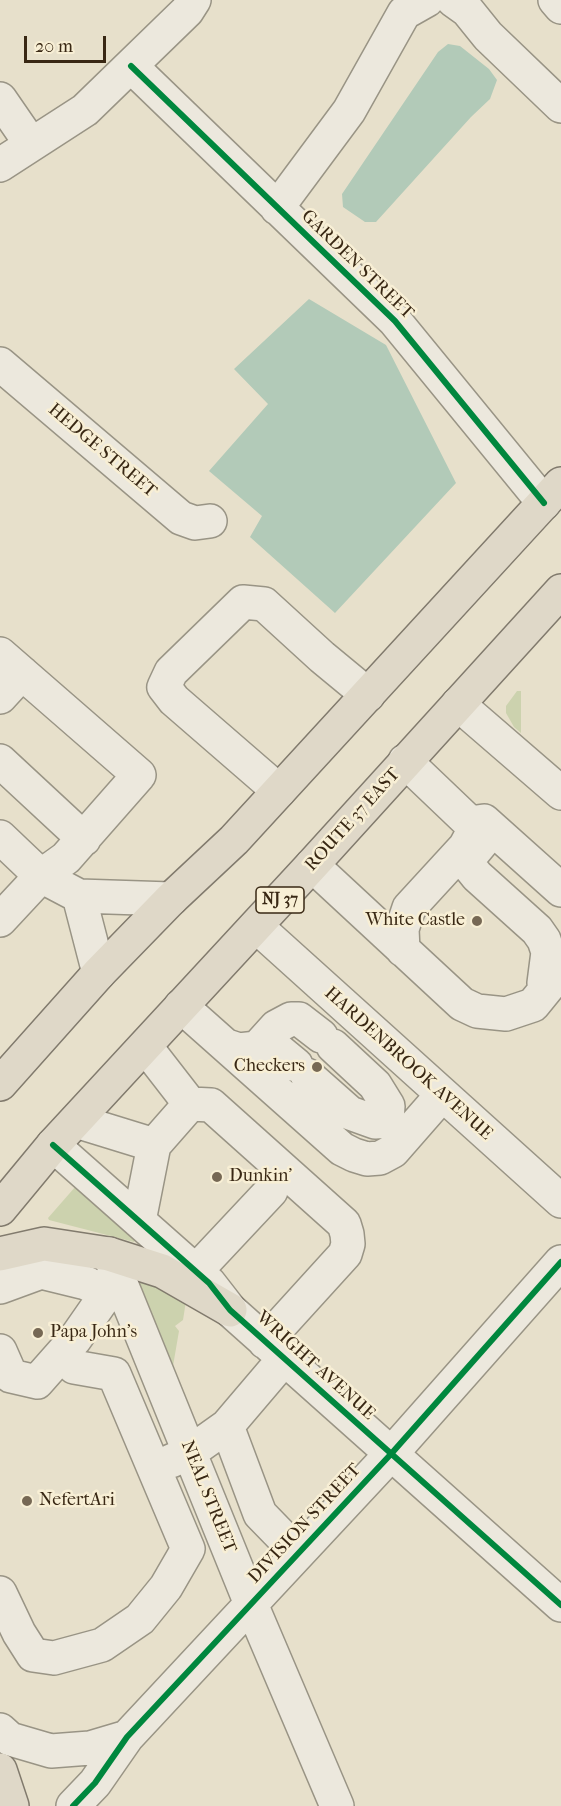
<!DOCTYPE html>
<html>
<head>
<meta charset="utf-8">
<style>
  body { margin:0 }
  #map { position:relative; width:561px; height:1806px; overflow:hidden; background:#e7e0cb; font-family:"IM FELL French Canon",serif }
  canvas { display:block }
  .scale { position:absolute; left:24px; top:36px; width:82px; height:27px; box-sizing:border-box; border:3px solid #392814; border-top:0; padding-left:8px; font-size:18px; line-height:21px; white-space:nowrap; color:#392814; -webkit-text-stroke:4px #f8efd5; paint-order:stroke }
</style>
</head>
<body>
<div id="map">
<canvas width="561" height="1806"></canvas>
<div class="scale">20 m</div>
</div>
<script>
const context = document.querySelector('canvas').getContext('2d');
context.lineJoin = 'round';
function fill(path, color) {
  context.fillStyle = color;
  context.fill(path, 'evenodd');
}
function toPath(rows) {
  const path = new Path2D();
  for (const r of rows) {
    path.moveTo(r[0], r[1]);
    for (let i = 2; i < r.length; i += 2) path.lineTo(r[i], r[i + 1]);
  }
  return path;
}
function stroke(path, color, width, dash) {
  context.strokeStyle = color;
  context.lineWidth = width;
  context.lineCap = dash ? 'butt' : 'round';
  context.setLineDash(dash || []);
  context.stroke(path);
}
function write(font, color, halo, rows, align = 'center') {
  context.font = font + ' "IM FELL French Canon",serif';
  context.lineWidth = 5;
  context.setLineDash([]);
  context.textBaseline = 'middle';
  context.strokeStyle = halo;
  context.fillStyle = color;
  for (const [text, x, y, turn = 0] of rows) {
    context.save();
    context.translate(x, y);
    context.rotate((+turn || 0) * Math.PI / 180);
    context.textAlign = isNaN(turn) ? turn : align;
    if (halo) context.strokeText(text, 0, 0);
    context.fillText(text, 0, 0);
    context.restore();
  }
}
fill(toPath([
  [517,691,521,691,521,733,514,727,506,713,506,706],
  [76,1186,136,1238,134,1242,49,1220,48,1218],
  [145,1275,186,1301,183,1320,175,1326,179,1331,173,1366,137,1284]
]), '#ccd2ae');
fill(toPath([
  [448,44,460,46,489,69,497,80,490,99,471,117,376,222,365,222,343,207,342,194,438,52],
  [309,299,386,345,456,483,335,613,250,537,262,516,209,471,268,404,234,369]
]), '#b2cab8');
const minor = toPath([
  [453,0,467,10,488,36,561,106],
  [555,0,561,7],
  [131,66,395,321,544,503],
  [0,99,31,144],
  [0,165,85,110,187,11,194,0],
  [277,208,349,111,404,13,427,0],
  [0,364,181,518,195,523,210,521],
  [0,654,139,775,66,858,41,876,79,896,171,899],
  [0,697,22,673],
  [458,704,561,793],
  [0,761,84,839],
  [405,761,470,823,484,821,561,890],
  [279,791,174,700,164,687,171,672,243,602,264,604,322,657,368,695],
  [470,823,483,841,468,859,469,866,477,876,537,930,544,940,548,952,544,983],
  [0,837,41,876,0,920],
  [312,865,462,1004,477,1011,506,1014,533,1005,551,983,561,956],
  [79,896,99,973],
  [256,926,561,1201],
  [403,950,402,929,409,908,465,847,472,834],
  [181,1006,342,1149,354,1155,367,1159,380,1158,393,1151,442,1095],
  [227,1046,239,1050,257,1048,276,1027,291,1019,299,1019,321,1036],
  [333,1046,375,1085,388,1106,387,1121,405,1137],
  [257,1048,266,1045,273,1046,296,1065],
  [307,1075,350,1113,375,1122,387,1121],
  [190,1104,211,1105,344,1224,347,1234,348,1244,345,1254,265,1342],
  [76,1121,154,1145,190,1104,145,1046],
  [53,1145,209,1283,230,1310,561,1605],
  [139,1221,154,1145],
  [109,1254,251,1604,337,1806],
  [195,1272,271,1191],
  [0,1287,41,1272,86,1283,107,1293],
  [0,1351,11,1376,37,1382,75,1339,107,1293,122,1288],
  [227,1426,284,1359],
  [171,1461,189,1453,227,1426,260,1514,298,1553],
  [0,1593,19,1633,33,1655,54,1658,102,1645,140,1619,166,1587,188,1549,114,1374,74,1367],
  [0,1730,10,1739,51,1751,90,1748,127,1737],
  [73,1806,95,1783,127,1737,391,1454,561,1262]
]);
const major = toPath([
  [0,1770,12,1806]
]);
const highway = toPath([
  [0,1084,99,973,171,899,234,840,561,484],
  [0,1209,53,1145,312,865,561,591],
  [0,1254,44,1244,109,1254,162,1271,230,1310]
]);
stroke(minor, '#999485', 36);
stroke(major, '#817a6d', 36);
stroke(highway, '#817a6d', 36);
stroke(minor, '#ece8dd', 33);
stroke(major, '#dfd8c8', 33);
stroke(highway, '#dfd8c8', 33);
stroke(toPath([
  [131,66,395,321,544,503],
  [53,1145,209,1283,230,1310,561,1605],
  [73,1806,95,1783,127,1737,391,1454,561,1262]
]), '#00873e', 6);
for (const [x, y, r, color] of [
  [477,921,6,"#766854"],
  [317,1067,6,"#766854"],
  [217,1177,6,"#766854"],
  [38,1333,6,"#766854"],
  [27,1501,6,"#766854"]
]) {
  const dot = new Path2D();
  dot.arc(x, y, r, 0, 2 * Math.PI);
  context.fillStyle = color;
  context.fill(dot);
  stroke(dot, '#f8efd5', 2);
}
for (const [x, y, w] of [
  [280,900,48]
]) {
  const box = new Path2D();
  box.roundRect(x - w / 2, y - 13, w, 26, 4.5);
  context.fillStyle = '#f8efd5';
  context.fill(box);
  stroke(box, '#392814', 1.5);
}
write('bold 16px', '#392814', null, [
  ["NJ 37",280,900]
]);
write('18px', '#392814', '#f8efd5', [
  ["GARDEN STREET",357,265,44],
  ["HEDGE STREET",102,451,40],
  ["ROUTE 37 EAST",353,820,-48],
  ["HARDENBROOK AVENUE",408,1064,42],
  ["WRIGHT AVENUE",315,1366,42],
  ["NEAL STREET",208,1497,68],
  ["DIVISION STREET",305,1524,-47]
]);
write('18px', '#392814', '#f8efd5', [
  ["White Castle",465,921,"right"],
  ["Checkers",305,1067,"right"],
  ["Dunkin'",229,1177],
  ["Papa John's",50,1333],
  ["NefertAri",39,1501]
], 'left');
</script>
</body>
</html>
